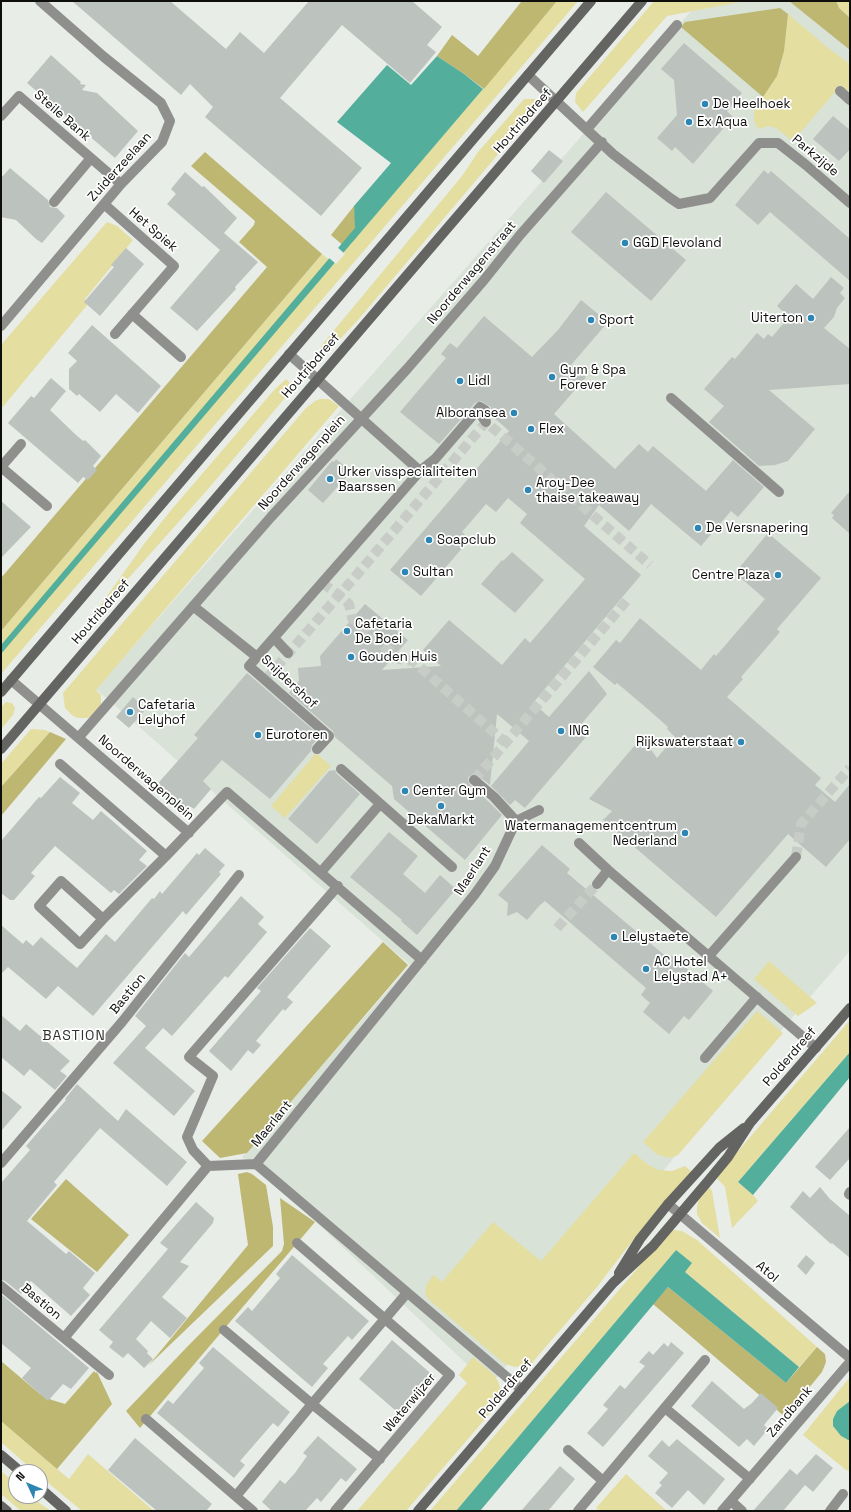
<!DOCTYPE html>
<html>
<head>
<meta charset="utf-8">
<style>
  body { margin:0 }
  #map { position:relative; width:851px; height:1512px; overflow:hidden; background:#e8ede8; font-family:"Space Grotesk",sans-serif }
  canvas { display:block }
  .frame { position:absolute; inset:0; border:2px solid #0e0f0d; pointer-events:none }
  .north { position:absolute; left:8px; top:1464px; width:40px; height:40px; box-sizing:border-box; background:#fff; border:1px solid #9f9f9e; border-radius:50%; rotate:314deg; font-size:11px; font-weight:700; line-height:16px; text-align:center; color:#0e0f0d }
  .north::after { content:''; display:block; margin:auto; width:14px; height:18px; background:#2c85b3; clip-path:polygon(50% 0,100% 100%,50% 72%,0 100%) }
</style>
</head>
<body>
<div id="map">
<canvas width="851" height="1512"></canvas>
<div class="frame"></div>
<div class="north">N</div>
</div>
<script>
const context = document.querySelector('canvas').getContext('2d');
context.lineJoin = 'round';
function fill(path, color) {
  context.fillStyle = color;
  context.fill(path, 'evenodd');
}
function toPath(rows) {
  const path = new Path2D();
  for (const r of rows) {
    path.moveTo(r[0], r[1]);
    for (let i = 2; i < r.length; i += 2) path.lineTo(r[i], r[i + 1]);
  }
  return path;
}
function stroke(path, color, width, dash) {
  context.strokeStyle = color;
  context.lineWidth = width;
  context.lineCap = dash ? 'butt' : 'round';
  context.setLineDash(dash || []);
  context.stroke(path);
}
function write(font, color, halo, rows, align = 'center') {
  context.font = font + ' "Space Grotesk",sans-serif';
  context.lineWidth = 3.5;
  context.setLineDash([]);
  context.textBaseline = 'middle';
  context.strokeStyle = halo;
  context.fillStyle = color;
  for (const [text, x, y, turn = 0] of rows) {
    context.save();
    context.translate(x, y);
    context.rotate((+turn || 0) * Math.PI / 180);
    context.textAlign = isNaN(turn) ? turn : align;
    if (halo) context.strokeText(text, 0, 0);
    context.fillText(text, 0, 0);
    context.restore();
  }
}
fill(toPath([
  [700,1,850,1,850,951,713,1109,490,1386,314,1220,242,1157,410,965,96,689]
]), '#d9e2d7');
fill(toPath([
  [557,1,578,1,1,674,1,631,322,254,333,263,483,89],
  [654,1,746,1,667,16,583,112,575,102,576,93],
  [836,1,850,1,850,18,839,8],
  [788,14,827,47,850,64,850,93,841,85,793,141,776,128,768,126,758,129,754,121,754,108,772,84,781,65],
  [524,99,538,99,540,104,537,111,505,146,358,320,323,357,319,355,321,346,462,176,478,152],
  [107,222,117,226,133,240,85,299,88,304,1,409,1,345],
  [286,379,291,384,290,392,209,488,85,627,144,544,172,509,274,390],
  [320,399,329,399,339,406,96,690,101,695,101,707,98,711,88,718,78,718,73,716,65,708,63,693,306,408,315,401],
  [6,702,12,703,15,708,13,715,1,729,1,707],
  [31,729,45,730,50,732,1,787,1,764],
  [316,753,331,766,285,818,271,806],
  [769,961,817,1003,798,1016,754,979],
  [757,1011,783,1033,678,1155,670,1158,658,1155,643,1142],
  [850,1020,850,1052,738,1182,753,1195,758,1201,732,1228,725,1187,716,1177],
  [634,1153,647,1164,658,1170,672,1171,685,1166,692,1172,626,1249,597,1287,531,1364,515,1367,505,1364,428,1299,425,1293,426,1286,433,1275,442,1282,493,1222,541,1261],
  [709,1187,712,1191,720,1238,702,1223,697,1214,697,1206,699,1199],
  [673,1230,682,1231,697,1240,817,1347,799,1367,684,1271,676,1250,456,1511,430,1511,666,1235],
  [473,1357,494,1375,498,1381,501,1391,497,1405,406,1511,357,1511,467,1383,459,1375],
  [850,1377,850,1401,837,1411,833,1419,833,1426,841,1436,850,1441,850,1471,846,1470,803,1435],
  [1,1421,69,1479,88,1454,154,1511,82,1511,40,1476,40,1472,35,1472,1,1442],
  [1,1471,16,1484,16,1496,29,1496,51,1511,21,1511,1,1494],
  [626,1474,667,1511,600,1511,596,1508]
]), '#e4dea1');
fill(toPath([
  [521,1,557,1,484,89,464,74,437,56,452,35,478,56,521,2],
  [789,1,836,1,839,8,850,18,850,50],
  [780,8,788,14,784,51,777,76,763,97,681,27,685,22],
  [205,152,322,254,1,631,1,578,267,267,239,242,254,225,255,221,191,166],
  [354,206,357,237,346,248,331,235],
  [50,732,66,739,1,816,1,787],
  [383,942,408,965,247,1153,220,1158,202,1141],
  [247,1172,252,1174,266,1185,273,1227,273,1246,149,1365,248,1245,238,1174],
  [66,1179,129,1235,97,1272,31,1219],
  [280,1198,315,1222,140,1428,126,1411,186,1348,282,1251,284,1244],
  [668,1287,786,1383,817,1347,825,1354,826,1362,822,1372,785,1417,653,1304],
  [1,1361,40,1394,52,1400,65,1404,94,1371,96,1373,97,1372,112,1404,57,1469,1,1421]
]), '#beb772');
fill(toPath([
  [437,56,464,74,483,89,1,654,1,645,355,228,354,206,391,163,337,122,387,65,411,85],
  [850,1052,850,1077,753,1195,738,1182],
  [676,1250,692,1263,685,1272,799,1367,786,1383,668,1287,480,1511,456,1511],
  [850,1401,850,1441,841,1436,833,1426,833,1419,837,1411]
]), '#54ae9c');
fill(toPath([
  [337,247,345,254,336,264,328,257]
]), '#e8ede8');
fill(toPath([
  [72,1,170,1,226,49,240,32,264,53,309,1,412,1,442,27,427,45,436,52,410,83,342,25,280,98,362,168,321,216,205,117,213,107,190,84,181,95],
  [684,43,742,93,727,111,733,117,693,164,675,147,672,151,657,138,677,115,674,80,661,69],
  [51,55,81,82,80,84,86,85,82,90,97,93,138,131,115,158,27,83],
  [833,116,850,130,850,149,839,161,813,139],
  [549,150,563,161,544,183,531,171],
  [10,168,48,200,50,207,57,208,65,216,42,243,36,239,16,220,1,217,1,178],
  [764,170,768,174,771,171,850,239,850,281,770,212,758,225,735,205],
  [185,172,202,187,204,186,237,218,224,233,258,262,235,287,236,289,197,331,170,308,220,250,167,204,176,194,171,189],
  [606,192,686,260,651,301,571,232],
  [126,248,144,264,100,316,84,302,114,267,111,265],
  [831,277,844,288,840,293,845,298,837,308,834,317,824,328,850,349,850,384,769,390,815,429,788,461,775,465,759,466,709,422,724,406,704,389,732,357,735,359,757,333,764,339,768,334,772,337,789,317,777,306,796,284,813,299],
  [581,300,608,322,571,365,586,377,554,414,615,469,639,444,648,452,653,446,706,491,733,460,764,487,738,517,731,511,701,546,651,504,629,531,599,505,584,526,641,575,533,703,549,717,589,671,607,694,577,729,586,737,525,808,515,800,510,805,491,786,529,741,497,714,490,785,476,774,469,776,468,779,470,785,489,802,502,815,465,860,394,799,392,786,335,737,333,731,289,693,299,681,298,668,321,666,320,656,365,604,408,640,382,670,441,666,423,650,449,620,502,665,525,638,530,643,585,579,520,523,527,514,508,498,496,512,486,504,462,532,470,539,421,596,390,570,509,431,490,414,491,410,491,407,481,401,475,403,439,444,400,412,446,358,441,354,450,343,457,348,484,316,532,357,558,330],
  [92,325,161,386,138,413,116,394,100,412,79,394,77,396,69,389,69,369,77,361,68,353],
  [51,378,66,391,50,410,75,434,83,441,85,440,101,456,93,466,97,470,88,480,83,477,78,483,8,423,31,396,34,398],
  [336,459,346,467,343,470,348,475,323,503,308,490,332,461,334,462],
  [850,491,850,534,832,518,834,515,831,513],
  [1,501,31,527,1,558],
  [768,533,821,578,777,629,780,632,741,677,743,679,727,697,821,778,815,785,835,802,850,784,850,839,826,867,788,834,716,917,603,820,612,811,589,799,642,737,657,758,675,737,667,729,668,727,650,711,617,683,615,685,593,667,616,640,620,643,640,618,701,670,714,654,716,656,765,599,735,573],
  [512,552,544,580,515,613,481,584,502,560,503,561],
  [247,673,320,736,312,745,311,751,270,799,222,760,203,781,211,789,194,809,191,807,174,808,153,789,198,738,194,735],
  [133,697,146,709,129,728,116,717],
  [335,770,337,774,360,794,317,844,288,819,329,771],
  [60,777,80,793,72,803,93,820,101,811,147,851,139,860,147,866,119,894,114,890,111,893,55,846,31,873,35,876,14,900,10,900,1,893,1,841,39,797,41,798],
  [389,832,418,856,403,874,425,893,440,875,456,889,417,935,401,921,402,920,350,877],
  [542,845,570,869,567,873,669,959,672,956,713,991,689,1020,684,1016,669,1034,643,1012,650,1003,641,995,646,988,545,901,540,905,527,920,517,912,507,916,508,903,498,895],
  [205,848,225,865,219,872,221,874,186,915,183,911,93,1016,58,986,46,999,8,967,1,974,1,925,23,944,26,940,33,946,41,937,77,968,106,934,115,942,152,898,154,899,160,891,162,894,197,853,199,855],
  [241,896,264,917,258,924,267,932,228,978,225,976,172,1036,163,1028,145,1048,195,1091,174,1116,113,1063,146,1026,135,1016,185,953,189,957],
  [310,928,331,946,287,997,293,1002,285,1011,283,1009,256,1041,261,1045,253,1054,248,1050,231,1071,209,1051,261,991,257,988],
  [1,1015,20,1031,26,1024,70,1061,60,1071,67,1076,55,1090,30,1069,24,1076,1,1057],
  [77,1084,118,1121,126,1109,187,1162,167,1186,100,1128,54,1182,57,1185,27,1221,66,1254,69,1251,95,1273,83,1288,90,1295,71,1316,31,1281,21,1294,5,1281,1,1280,1,1183,30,1150,26,1146,66,1100,65,1099],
  [1,1090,22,1107,1,1131],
  [850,1127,850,1158,830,1180,815,1167],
  [820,1187,830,1199,850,1216,850,1258,832,1243,831,1244,790,1207,803,1191,810,1198],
  [196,1202,214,1218,213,1223,180,1262,189,1266,162,1297,187,1318,170,1338,151,1321,136,1339,148,1351,147,1353,153,1359,144,1368,128,1353,123,1358,109,1347,113,1342,99,1330,168,1249,160,1243],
  [292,1255,369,1321,352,1340,348,1336,323,1364,328,1368,312,1387,235,1321,248,1307,252,1311,269,1291,280,1278,276,1274],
  [806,1255,815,1263,806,1275,797,1266],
  [1,1294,89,1368,71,1389,63,1384,48,1401,22,1378,31,1368,1,1343],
  [392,1340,435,1377,402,1416,359,1379],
  [671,1342,684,1353,603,1447,587,1433,608,1409,603,1405,620,1385,625,1389,635,1377,645,1366,639,1362,649,1351,653,1355,664,1343,668,1347],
  [213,1347,290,1412,278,1427,273,1423,240,1461,245,1465,234,1478,157,1413,168,1400,173,1404,204,1368,199,1363],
  [712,1381,744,1409,752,1403,761,1393,778,1408,764,1425,768,1429,754,1446,747,1439,739,1447,691,1406],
  [318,1436,357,1469,346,1482,341,1478,321,1502,317,1498,305,1511,272,1511,262,1502,280,1480,285,1484,295,1473,307,1456,303,1453],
  [135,1438,212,1504,206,1511,157,1511,108,1470],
  [677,1439,725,1479,704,1505,688,1490,672,1508,655,1493,662,1485,659,1483,668,1473,648,1456,662,1440,669,1447],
  [816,1454,833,1468,813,1492,805,1485,783,1511,753,1511,790,1469,797,1475],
  [560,1466,575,1479,548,1511,521,1511]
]), '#bcc2be');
stroke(toPath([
  [322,583,339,595,349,604,352,618,399,659,413,661,506,743],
  [266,679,354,578,486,422,650,565],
  [474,780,628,599],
  [796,857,801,824,850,768],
  [557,928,597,884]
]), '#c7ccc7', 10, [10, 5]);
stroke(toPath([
  [528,75,613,154,670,198,679,204,710,198,759,143,778,143,806,165,850,203],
  [840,91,850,100],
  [1,116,19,96,121,184],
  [587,129,677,25],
  [54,202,91,158],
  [104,204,174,266,115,334],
  [132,314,181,357],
  [1,326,121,184,162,142,170,121,161,103,104,57,40,1],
  [289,354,420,471],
  [671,398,779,492],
  [1,467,47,506],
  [1,467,21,444],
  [193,606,257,657],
  [274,638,288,653],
  [11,680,189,833],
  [79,737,271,517,407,369,484,280,520,235,602,142],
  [317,749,329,736,249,666,420,471,435,459,480,407,485,410,481,415,486,422],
  [60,764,166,856],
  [341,769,452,867],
  [474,780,494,797,516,821],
  [579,843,608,870,816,1048],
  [321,872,380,804],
  [597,884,608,870],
  [103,919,61,881,39,906,80,944,103,919,166,856,227,792,422,960],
  [708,957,796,857],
  [705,1058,757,997],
  [1,1163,122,1022,239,875],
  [208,1166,193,1150,187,1137,213,1076,189,1057,338,886],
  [850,1192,849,1194,850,1195],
  [668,1204,850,1358],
  [297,1243,450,1375,335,1511],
  [1,1286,109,1375],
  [224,1330,312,1404,380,1459],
  [64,1338,208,1166,256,1164],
  [522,1390,256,1164,475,894,495,866,516,821,539,810],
  [665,1408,750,1479],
  [146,1419,253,1511],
  [568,1450,603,1481],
  [236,1496,312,1404,407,1293],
  [731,1501,742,1511],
  [578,1511,705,1360],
  [722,1511,850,1362],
  [830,1511,843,1494]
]), '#8f908e', 10);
stroke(toPath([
  [1,692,591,1],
  [1,749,642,1],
  [619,1273,640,1239,668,1204,719,1148,744,1128],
  [1,1455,21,1472],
  [40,1488,66,1511],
  [1,1506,7,1511],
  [418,1511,613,1283,653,1246,709,1180,728,1157,750,1123,850,1008]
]), '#646562', 10);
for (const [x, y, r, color] of [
  [705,104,4,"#2c85b3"],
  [689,122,4,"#2c85b3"],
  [625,243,4,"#2c85b3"],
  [811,318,4,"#2c85b3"],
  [591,320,4,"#2c85b3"],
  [552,377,4,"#2c85b3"],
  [460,381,4,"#2c85b3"],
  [514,413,4,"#2c85b3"],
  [531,429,4,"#2c85b3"],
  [330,479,4,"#2c85b3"],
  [528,490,4,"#2c85b3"],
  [698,528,4,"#2c85b3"],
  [429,540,4,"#2c85b3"],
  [405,572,4,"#2c85b3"],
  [778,575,4,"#2c85b3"],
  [347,631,4,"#2c85b3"],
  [351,657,4,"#2c85b3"],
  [130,712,4,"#2c85b3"],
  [561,731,4,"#2c85b3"],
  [258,735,4,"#2c85b3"],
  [741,742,4,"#2c85b3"],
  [405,791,4,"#2c85b3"],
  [441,806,4,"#2c85b3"],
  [685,833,4,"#2c85b3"],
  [614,937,4,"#2c85b3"],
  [646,969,4,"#2c85b3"]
]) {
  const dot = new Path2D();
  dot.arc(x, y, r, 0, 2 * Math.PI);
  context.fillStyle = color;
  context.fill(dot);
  stroke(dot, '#fff', 1.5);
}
write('13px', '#0e0f0d', '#fff', [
  ["De Heelhoek",713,104],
  ["Ex Aqua",697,122],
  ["GGD Flevoland",633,243],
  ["Uiterton",803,318,"right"],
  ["Sport",599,320],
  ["Gym & Spa",560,370],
  ["Forever",560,385],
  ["Lidl",468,381],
  ["Alboransea",506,413,"right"],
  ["Flex",539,429],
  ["Urker visspecialiteiten",338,472],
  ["Baarssen",338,487],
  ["Aroy-Dee",536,483],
  ["thaise takeaway",536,498],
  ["De Versnapering",706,528],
  ["Soapclub",437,540],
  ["Sultan",413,572],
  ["Centre Plaza",770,575,"right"],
  ["Cafetaria",355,624],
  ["De Boei",355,639],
  ["Gouden Huis",359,657],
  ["Cafetaria",138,705],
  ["Lelyhof",138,720],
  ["ING",569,731],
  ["Eurotoren",266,735],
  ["Rijkswaterstaat",733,742,"right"],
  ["Center Gym",413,791],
  ["DekaMarkt",441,820,"center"],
  ["Watermanagementcentrum",677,826,"right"],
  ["Nederland",677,841,"right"],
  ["Lelystaete",622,937],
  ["AC Hotel",654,962],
  ["Lelystad A+",654,977]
], 'left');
write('13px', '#0e0f0d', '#fff', [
  ["Steile Bank",62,116,41],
  ["Houtribdreef",523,121,-49],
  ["Parkzijde",815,156,40],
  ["Zuiderzeelaan",120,167,-48],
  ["Het Spiek",153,230,41],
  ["Noorderwagenstraat",472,273,-50],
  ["Houtribdreef",311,366,-49],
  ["Noorderwagenplein",302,463,-48],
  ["Houtribdreef",101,612,-49],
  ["Snijdershof",289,682,43],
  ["Noorderwagenplein",146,778,41],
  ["Maerlant",473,871,-57],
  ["Bastion",128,994,-51],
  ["Polderdreef",790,1057,-49],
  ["Maerlant",272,1124,-51],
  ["Atol",767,1272,40],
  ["Bastion",41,1302,40],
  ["Polderdreef",506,1389,-49],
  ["Waterwijzer",410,1403,-50],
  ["Zandbank",790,1412,-50]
]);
context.letterSpacing = '1px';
write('14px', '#2f322e', '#fff', [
  ["BASTION",74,1036]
]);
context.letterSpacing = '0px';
</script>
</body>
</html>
